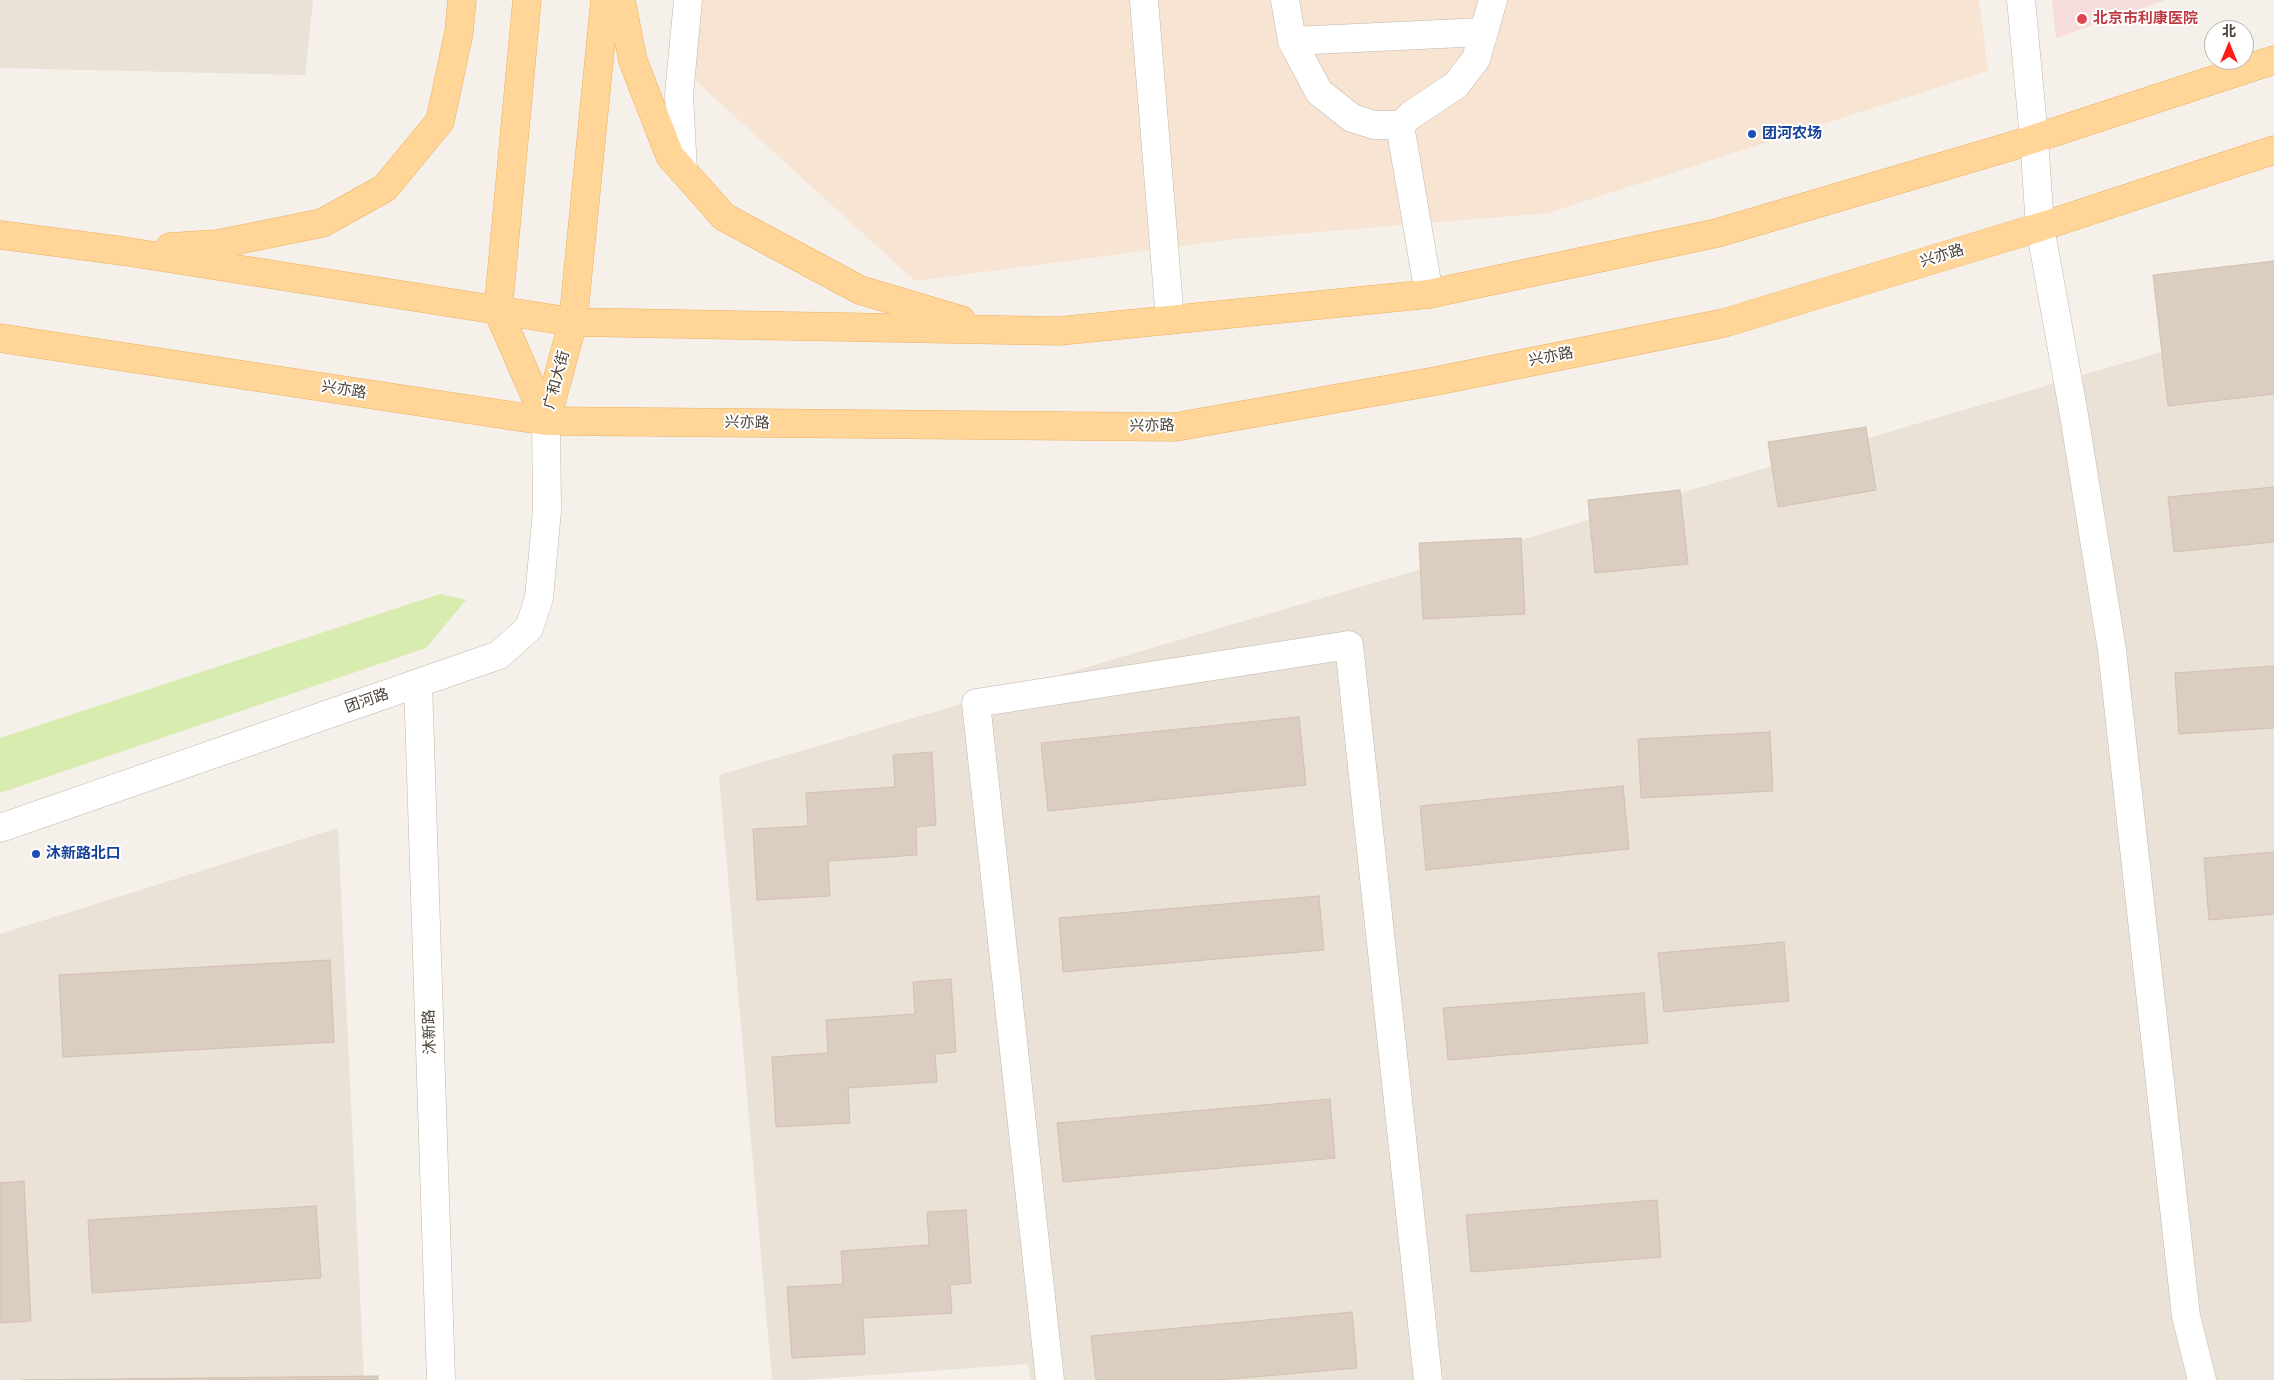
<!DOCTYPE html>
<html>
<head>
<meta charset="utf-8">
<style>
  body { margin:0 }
  #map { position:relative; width:2274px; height:1380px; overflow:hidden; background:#f5f0e9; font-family:"Noto Sans","Noto Sans SC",sans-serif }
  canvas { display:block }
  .north { position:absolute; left:2204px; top:20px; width:50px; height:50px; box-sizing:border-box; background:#fff; border:1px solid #b7b3af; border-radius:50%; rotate:0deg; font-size:14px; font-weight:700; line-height:20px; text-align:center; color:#4a4036 }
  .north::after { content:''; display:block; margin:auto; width:18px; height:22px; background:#ff1c16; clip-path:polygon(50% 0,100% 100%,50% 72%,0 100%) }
</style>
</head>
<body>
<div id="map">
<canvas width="2274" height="1380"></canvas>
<div class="north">北</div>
</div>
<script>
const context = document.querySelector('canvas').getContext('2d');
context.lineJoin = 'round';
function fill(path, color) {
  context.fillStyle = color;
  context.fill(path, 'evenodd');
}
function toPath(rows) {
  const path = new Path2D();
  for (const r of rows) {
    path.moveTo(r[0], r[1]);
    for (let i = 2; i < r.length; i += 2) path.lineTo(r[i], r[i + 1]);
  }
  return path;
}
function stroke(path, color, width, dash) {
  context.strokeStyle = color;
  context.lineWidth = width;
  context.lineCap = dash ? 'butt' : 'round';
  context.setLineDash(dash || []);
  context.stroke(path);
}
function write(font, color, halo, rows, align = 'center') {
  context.font = font + ' "Noto Sans","Noto Sans SC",sans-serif';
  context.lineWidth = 4;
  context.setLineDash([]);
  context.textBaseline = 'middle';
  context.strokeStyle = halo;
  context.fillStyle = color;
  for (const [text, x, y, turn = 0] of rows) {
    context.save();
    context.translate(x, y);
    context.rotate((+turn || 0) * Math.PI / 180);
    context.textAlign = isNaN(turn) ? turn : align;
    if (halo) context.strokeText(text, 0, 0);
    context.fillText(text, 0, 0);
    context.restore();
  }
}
fill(toPath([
  [0,0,313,0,305,75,0,68],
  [2274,319,2274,1380,1031,1380,1028,1364,804,1380,772,1380,719,775],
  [338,828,364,1380,0,1380,0,934]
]), '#eae1d7');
fill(toPath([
  [678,0,1979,0,1988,71,1548,213,1234,239,915,281,674,61]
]), '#f8e4d3');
fill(toPath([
  [2052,0,2165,0,2056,38]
]), '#f6dcdc');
fill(toPath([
  [440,594,466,600,426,648,0,793,0,738]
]), '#d8ecaf');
const building = toPath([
  [2274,261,2274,394,2168,406,2153,275,2274,261],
  [1866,427,1876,490,1778,507,1768,442,1866,427],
  [2274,487,2274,542,2174,552,2168,497,2274,487],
  [1680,490,1688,564,1595,573,1588,500,1680,490],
  [1521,538,1525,614,1423,619,1419,543,1521,538],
  [2274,666,2274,728,2179,734,2175,673,2274,666],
  [1299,717,1306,785,1048,811,1041,743,1299,717],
  [1770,732,1773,791,1641,798,1638,739,1770,732],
  [932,752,936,825,916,827,917,855,828,861,830,896,757,900,753,829,808,826,806,793,895,787,893,755,932,752],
  [1623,786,1629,849,1426,870,1420,806,1623,786],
  [2274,852,2274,914,2209,920,2204,858,2274,852],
  [1319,896,1324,950,1063,972,1059,918,1319,896],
  [1784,942,1789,1001,1664,1012,1658,953,1784,942],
  [330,960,334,1042,63,1057,59,975,330,960],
  [951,979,956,1052,935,1054,937,1082,848,1088,850,1123,776,1127,772,1057,828,1053,826,1020,915,1014,913,982,951,979],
  [1644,993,1648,1043,1448,1060,1443,1008,1644,993],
  [1330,1099,1335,1158,1063,1182,1057,1123,1330,1099],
  [24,1181,31,1321,0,1323,0,1183,24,1181],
  [1657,1200,1661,1257,1471,1272,1466,1215,1657,1200],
  [316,1206,321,1278,92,1293,88,1220,316,1206],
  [966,1210,971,1283,950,1285,952,1313,863,1318,865,1354,792,1358,787,1287,843,1284,841,1251,929,1245,927,1212,966,1210],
  [1352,1312,1357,1368,1218,1380,1096,1380,1091,1336,1352,1312],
  [378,1376,378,1380,22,1380,378,1376]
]);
fill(building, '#dbcdc0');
stroke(building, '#d3c1b0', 1);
const minor = toPath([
  [1144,0,1170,320],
  [1285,0,1292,41,1319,92,1352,118,1374,125,1400,125,1411,115,1456,85,1476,59,1493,0],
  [2021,0,2034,138,2040,227,2074,415,2112,650,2186,1316,2202,1380],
  [1292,41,1484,32],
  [1400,125,1429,294],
  [683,171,679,95,688,0],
  [418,683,441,1380],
  [0,828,499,655,529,628,539,598,547,510,546,421],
  [1050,1380,976,703,1349,645,1428,1380]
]);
const major = toPath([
  [527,0,498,311,546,421],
  [621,0,633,61,670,156,724,217,860,290,961,320],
  [0,235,123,251,573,322,1059,331,1429,294,1717,233,2012,146,2274,60],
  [170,247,218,244,322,223,385,188,440,121,459,32,462,0],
  [0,338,546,421,1175,427,1436,381,1724,323,2040,227,2274,150],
  [546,421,573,322,605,0]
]);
stroke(minor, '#c2b7ab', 29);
stroke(major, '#ecb060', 29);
stroke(minor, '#fff', 28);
stroke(major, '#ffd598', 28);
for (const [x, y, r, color] of [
  [2082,19,6,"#e0444e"],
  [1752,134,5,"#1a4fb4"],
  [36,854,5,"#1a4fb4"]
]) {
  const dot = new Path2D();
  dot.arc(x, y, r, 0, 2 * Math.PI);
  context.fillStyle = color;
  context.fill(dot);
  stroke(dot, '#fff', 2);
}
write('bold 15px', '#be3a42', '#fff', [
  ["北京市利康医院",2093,19]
], 'left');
write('bold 15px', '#164399', '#fff', [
  ["团河农场",1762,134],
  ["沐新路北口",46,854]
], 'left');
write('15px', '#4a4036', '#fff', [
  ["兴亦路",1942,256,-17],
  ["兴亦路",1551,357,-11],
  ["广和大街",557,380,-75],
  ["兴亦路",344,390,9],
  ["兴亦路",747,423,1],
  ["兴亦路",1152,426,-1],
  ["团河路",367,701,-19],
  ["沐新路",430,1032,-92]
]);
</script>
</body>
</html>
